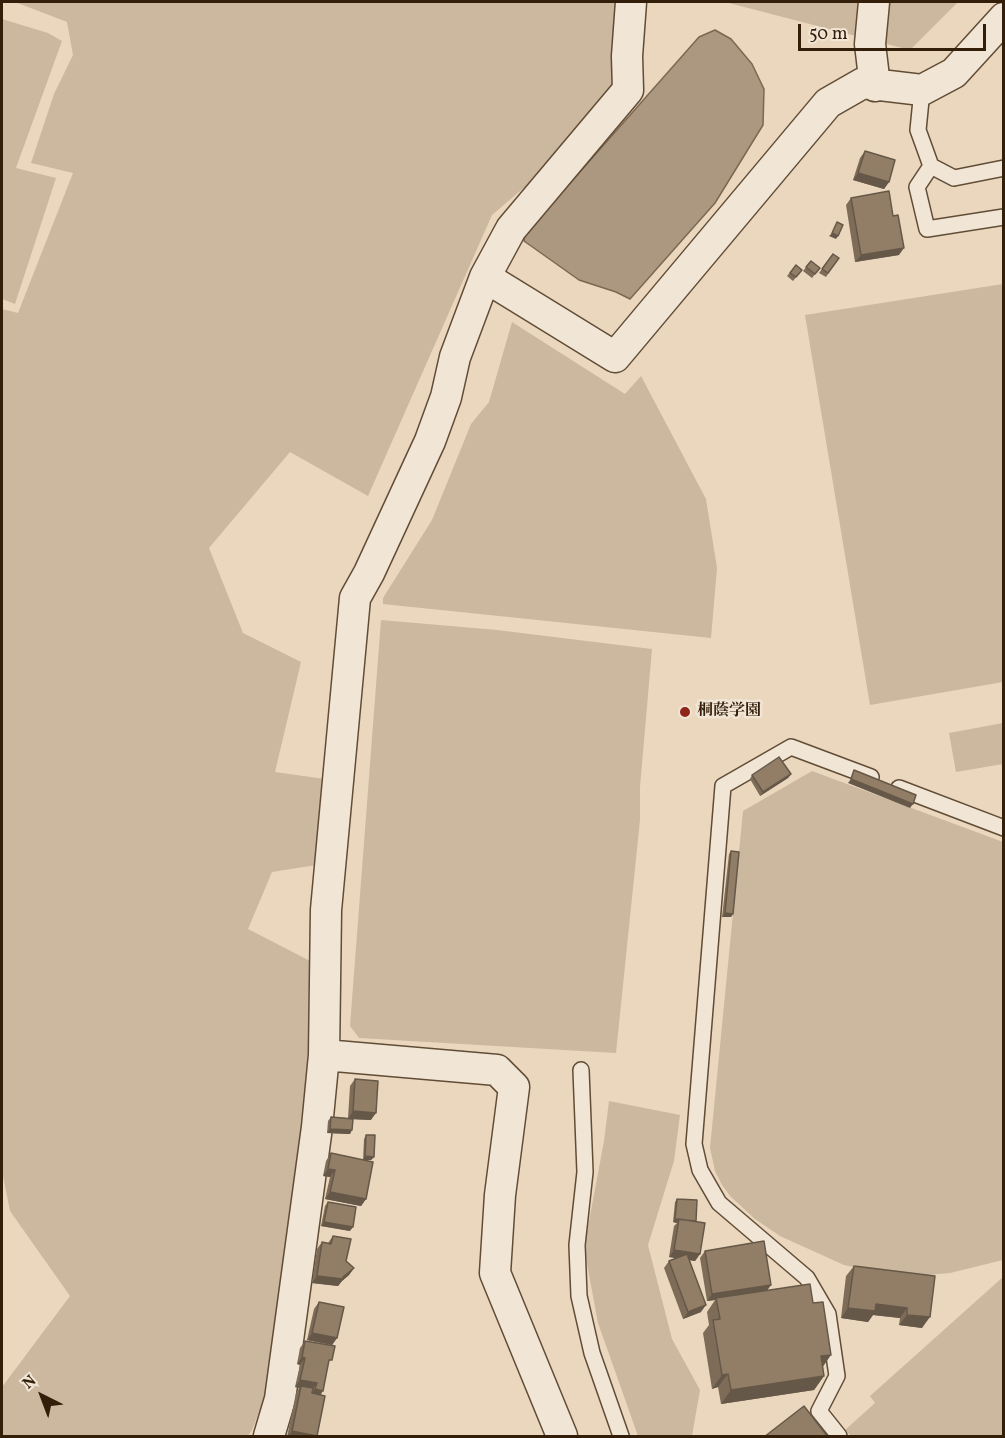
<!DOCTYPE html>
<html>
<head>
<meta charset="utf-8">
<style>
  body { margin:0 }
  #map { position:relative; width:1005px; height:1438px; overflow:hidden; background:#ead7be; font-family:Vollkorn,serif }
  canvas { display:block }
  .frame { position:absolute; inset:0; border:3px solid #331e09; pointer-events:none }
  .north { position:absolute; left:12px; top:1366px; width:60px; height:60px; -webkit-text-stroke:4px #f1e5d5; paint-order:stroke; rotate:318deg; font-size:16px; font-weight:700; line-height:24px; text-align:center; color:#331e09 }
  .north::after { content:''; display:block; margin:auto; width:21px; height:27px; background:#331e09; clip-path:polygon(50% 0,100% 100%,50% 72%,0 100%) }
  .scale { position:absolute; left:798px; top:24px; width:188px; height:27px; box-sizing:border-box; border:3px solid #331e09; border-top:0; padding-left:8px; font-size:18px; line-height:21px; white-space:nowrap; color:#331e09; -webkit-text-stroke:4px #f1e5d5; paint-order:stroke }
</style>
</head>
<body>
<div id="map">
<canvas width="1005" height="1438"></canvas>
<div class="frame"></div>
<div class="north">N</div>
<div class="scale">50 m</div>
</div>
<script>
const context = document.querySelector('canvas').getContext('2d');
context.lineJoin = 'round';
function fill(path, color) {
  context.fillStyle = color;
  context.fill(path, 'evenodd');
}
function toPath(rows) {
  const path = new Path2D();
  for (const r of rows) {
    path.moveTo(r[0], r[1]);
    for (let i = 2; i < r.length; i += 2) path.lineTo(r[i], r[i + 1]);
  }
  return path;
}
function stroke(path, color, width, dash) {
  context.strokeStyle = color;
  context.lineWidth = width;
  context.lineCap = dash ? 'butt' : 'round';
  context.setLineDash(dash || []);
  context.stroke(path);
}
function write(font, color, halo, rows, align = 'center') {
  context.font = font + ' Vollkorn,"Noto Serif JP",serif';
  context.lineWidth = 5;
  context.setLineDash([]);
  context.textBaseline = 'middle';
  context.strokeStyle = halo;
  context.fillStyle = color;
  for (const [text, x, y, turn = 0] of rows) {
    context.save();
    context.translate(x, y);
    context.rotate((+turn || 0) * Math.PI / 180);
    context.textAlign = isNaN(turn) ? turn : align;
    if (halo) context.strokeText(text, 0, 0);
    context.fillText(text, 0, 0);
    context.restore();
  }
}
fill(toPath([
  [15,2,617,2,618,88,566,152,492,215,368,496,290,452,209,548,243,633,301,662,275,772,332,780,323,864,272,872,248,929,314,963,306,1290,252,1430,248,1436,2,1436,2,1387,70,1296,10,1211,2,1171,2,309,18,313,73,173,31,163,54,94,73,55,67,22],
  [725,2,958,2,910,50],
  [2,19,48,33,62,41,16,168,56,178,15,304,2,299],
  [1003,284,1003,682,870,705,805,315],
  [512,322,625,394,641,376,706,499,717,568,711,638,383,604,383,598,432,520,471,424,489,402],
  [381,620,497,630,652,649,640,787,640,820,616,1053,359,1038,350,1026],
  [1003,723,1003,764,956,772,949,733],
  [812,771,1003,842,1003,1260,950,1273,915,1276,884,1274,844,1265,780,1236,755,1219,731,1197,722,1185,715,1171,710,1148,743,811],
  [609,1101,680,1115,674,1161,648,1245,672,1339,700,1390,692,1436,638,1436,598,1323,584,1248,604,1141],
  [1003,1277,1003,1436,851,1436,845,1430,875,1403,870,1396]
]), '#cbb89f');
const water = toPath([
  [715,30,731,39,752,64,764,89,763,125,715,203,630,299,616,292,579,280,524,241,525,234,699,37,715,30]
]);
fill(water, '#ac9880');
stroke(water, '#7c6750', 1.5);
const service = toPath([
  [922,90,918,130,931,166,954,178,1004,168],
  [931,166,917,187,927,229,1004,217],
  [899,788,1004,828],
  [581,1070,585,1172,577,1245,579,1296,592,1353,621,1436],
  [839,1436,819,1411,837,1376,828,1314,807,1278,719,1203,700,1170,694,1144,723,786,791,747,871,777]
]);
const minor = toPath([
  [874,2,870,44,875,86],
  [485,277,615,357,828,103,863,83,922,90,954,73,1004,18],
  [324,1055,497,1070,514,1087,500,1195,495,1273,562,1436],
  [269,1436,280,1399,317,1127,324,1055,326,910,355,598,369,573,430,441,446,397,455,357,485,277,511,229,628,90,627,56,631,2]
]);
stroke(service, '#614c36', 18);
stroke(minor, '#614c36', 33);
stroke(service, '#f1e5d5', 15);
stroke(minor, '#f1e5d5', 30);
fill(toPath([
  [865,151,889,182,884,189,853,180,860,158],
  [851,198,899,255,855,262,846,205],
  [833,254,839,258,826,277,819,273],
  [811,261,820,268,812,278,803,271],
  [796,265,802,270,793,281,787,276],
  [791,774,788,778,760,796,750,779,752,775],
  [731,851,733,914,731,917,722,917,729,854],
  [355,1079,371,1120,353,1119,350,1134,327,1133,328,1121,331,1117,348,1118,350,1086],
  [366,1135,374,1157,371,1160,363,1160,364,1139],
  [331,1153,366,1199,361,1206,325,1199,330,1177,323,1176,326,1161],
  [677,1199,695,1221,700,1254,695,1261,689,1260,701,1312,683,1319,664,1268,669,1261,677,1258,669,1257,674,1226,677,1223,673,1222,675,1202],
  [328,1202,350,1231,321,1226,325,1206],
  [333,1236,346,1261,354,1268,349,1275,342,1281,338,1286,312,1283,317,1249,322,1242,328,1243],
  [705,1251,771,1285,767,1290,822,1367,824,1376,814,1390,721,1404,718,1387,712,1389,703,1333,709,1325,707,1312,715,1300,707,1301,700,1258],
  [854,1266,935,1276,922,1328,899,1325,900,1318,873,1315,868,1322,841,1318,846,1276],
  [319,1302,337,1338,332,1345,307,1340,314,1309],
  [305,1341,328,1366,321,1395,325,1396,317,1437,287,1437,296,1393,299,1388,295,1387,300,1365,297,1364,300,1348]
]), '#7e6c59');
fill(toPath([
  [858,173,889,182,884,189,853,180],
  [832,233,838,236,836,239,829,236],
  [904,248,899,255,855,262,861,255],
  [791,774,788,778,760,796,763,792],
  [851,779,913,804,910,808,848,783],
  [725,913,733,914,731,917,722,917],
  [353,1111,376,1113,371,1120,348,1119],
  [330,1129,352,1130,350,1134,327,1133],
  [365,1156,374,1157,371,1160,363,1160],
  [328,1169,335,1170,330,1177,323,1176],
  [330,1192,366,1199,361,1206,325,1199],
  [675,1219,679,1219,677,1223,673,1222],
  [324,1222,353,1227,350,1231,321,1226],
  [674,1250,700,1254,695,1261,669,1257],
  [354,1268,349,1275,342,1281,338,1286,312,1283,317,1276,343,1277],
  [771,1285,766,1292,716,1298,715,1300,707,1301,712,1294],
  [876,1304,907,1308,900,1318,873,1315,868,1322,841,1318,848,1308],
  [706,1305,701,1312,683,1319,688,1312],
  [907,1315,930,1317,922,1328,899,1325],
  [312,1333,337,1338,332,1345,307,1340],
  [831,1355,822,1368,821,1356],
  [302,1357,305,1358,300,1365,297,1364],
  [728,1374,718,1387,712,1389,722,1375],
  [824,1376,814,1390,721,1404,731,1390],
  [300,1380,317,1383,312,1390,301,1386,299,1388,295,1387],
  [315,1389,323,1391,318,1398,310,1396],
  [292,1431,317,1436,288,1437]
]), '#665848');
const building = toPath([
  [865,151,895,160,889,182,858,173,865,151],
  [889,191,893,216,898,215,904,248,861,255,851,198,889,191],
  [837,222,843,225,838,236,832,233,837,222],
  [833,254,839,258,828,273,822,269,833,254],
  [811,261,820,268,815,274,806,267,811,261],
  [796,265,802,270,796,277,790,273,796,265],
  [779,757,791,774,763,792,752,775,779,757],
  [854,770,916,795,913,804,851,779,854,770],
  [731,851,739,852,733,914,725,913,731,851],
  [355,1079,378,1081,376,1113,353,1111,355,1079],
  [331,1117,353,1119,352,1130,330,1129,331,1117],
  [366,1135,375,1135,374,1157,365,1156,366,1135],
  [331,1153,373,1162,366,1199,330,1192,335,1170,328,1169,331,1153],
  [677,1199,697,1200,696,1221,675,1219,677,1199],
  [328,1202,356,1207,353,1227,324,1222,328,1202],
  [679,1219,705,1223,700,1254,674,1250,679,1219],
  [333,1236,351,1239,346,1261,354,1268,343,1277,343,1279,317,1276,322,1242,331,1244,333,1236],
  [764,1241,771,1285,712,1294,705,1251,764,1241],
  [687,1254,706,1305,688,1312,669,1261,687,1254],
  [854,1266,935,1276,930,1317,907,1315,907,1308,876,1304,875,1311,848,1308,854,1266],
  [810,1284,813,1303,823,1302,831,1355,821,1356,824,1376,731,1390,728,1374,722,1375,713,1320,720,1319,716,1298,810,1284],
  [319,1302,344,1307,337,1338,312,1333,319,1302],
  [305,1341,335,1346,332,1360,329,1360,323,1391,315,1389,317,1383,300,1380,305,1358,302,1357,305,1341],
  [301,1386,313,1388,312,1393,325,1396,317,1436,292,1431,301,1386],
  [804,1406,828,1437,764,1437,804,1406]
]);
fill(building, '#927e67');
stroke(building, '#665848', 1.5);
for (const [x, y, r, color] of [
  [685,712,6,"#8f2418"]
]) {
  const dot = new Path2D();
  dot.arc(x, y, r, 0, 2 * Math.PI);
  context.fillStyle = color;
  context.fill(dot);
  stroke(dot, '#f1e5d5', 2);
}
write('bold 16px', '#331e09', '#f1e5d5', [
  ["桐蔭学園",697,712]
], 'left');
</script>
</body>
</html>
